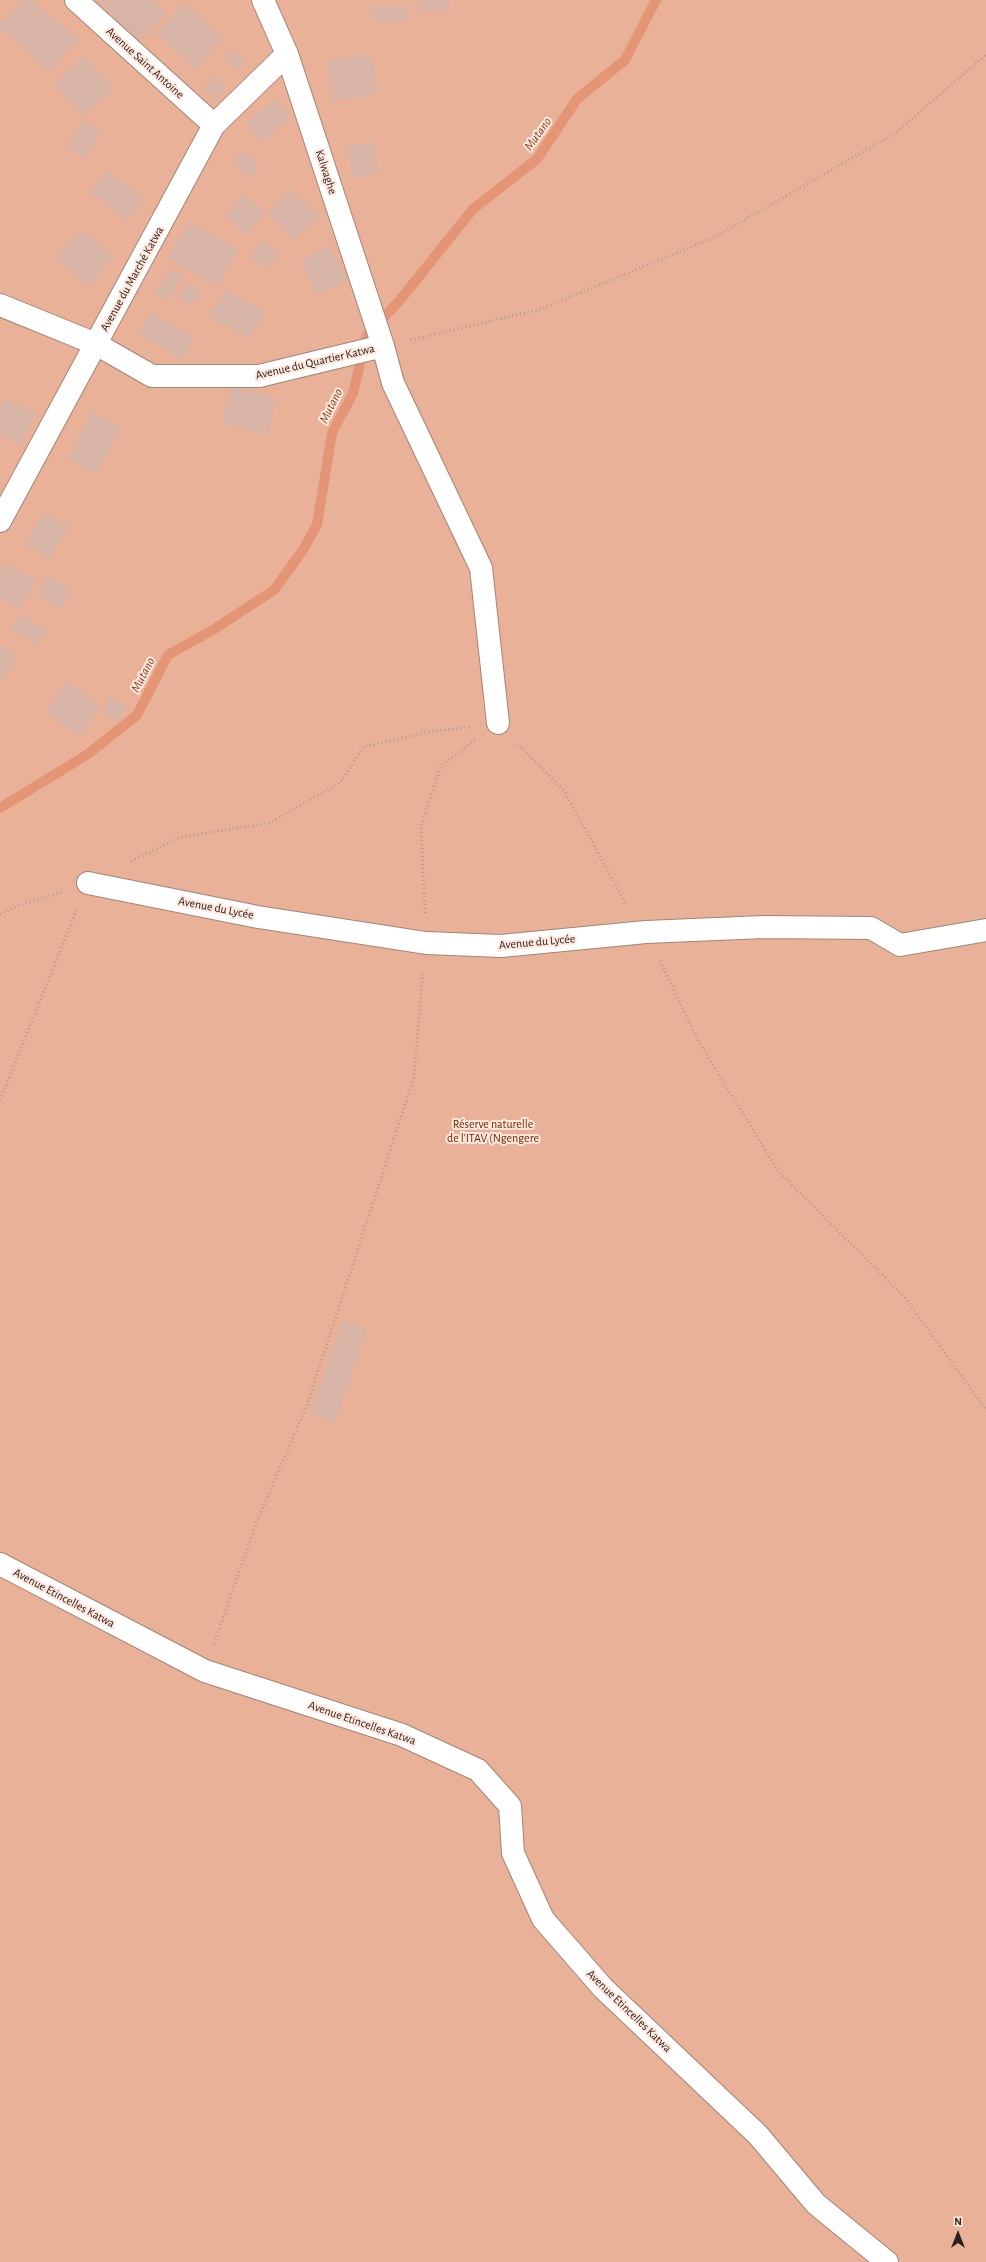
<!DOCTYPE html>
<html>
<head>
<meta charset="utf-8">
<style>
  body { margin:0 }
  #map { position:relative; width:986px; height:2262px; overflow:hidden; background:#fee8de; font-family:"Alegreya Sans",sans-serif }
  canvas { display:block }
  .north { position:absolute; left:938px; top:2214px; width:40px; height:40px; -webkit-text-stroke:3px #fee8de; paint-order:stroke; rotate:0deg; font-size:11px; font-weight:700; line-height:16px; text-align:center; color:#2e201b }
  .north::after { content:''; display:block; margin:auto; width:14px; height:18px; background:#2e201b; clip-path:polygon(50% 0,100% 100%,50% 72%,0 100%) }
</style>
</head>
<body>
<div id="map">
<canvas width="986" height="2262"></canvas>
<div class="north">N</div>
</div>
<script>
const context = document.querySelector('canvas').getContext('2d');
context.lineJoin = 'round';
function fill(path, color) {
  context.fillStyle = color;
  context.fill(path, 'evenodd');
}
function toPath(rows) {
  const path = new Path2D();
  for (const r of rows) {
    path.moveTo(r[0], r[1]);
    for (let i = 2; i < r.length; i += 2) path.lineTo(r[i], r[i + 1]);
  }
  return path;
}
function stroke(path, color, width, dash) {
  context.strokeStyle = color;
  context.lineWidth = width;
  context.lineCap = dash ? 'butt' : 'round';
  context.setLineDash(dash || []);
  context.stroke(path);
}
function write(font, color, halo, rows, align = 'center') {
  context.font = font + ' "Alegreya Sans",sans-serif';
  context.lineWidth = 4;
  context.setLineDash([]);
  context.textBaseline = 'middle';
  context.strokeStyle = halo;
  context.fillStyle = color;
  for (const [text, x, y, turn = 0] of rows) {
    context.save();
    context.translate(x, y);
    context.rotate((+turn || 0) * Math.PI / 180);
    context.textAlign = isNaN(turn) ? turn : align;
    if (halo) context.strokeText(text, 0, 0);
    context.fillText(text, 0, 0);
    context.restore();
  }
}
fill(toPath([
  [0,0,986,0,986,2262,0,2262]
]), '#eab199');
stroke(toPath([
  [0,808,88,754,137,715,168,655,216,628,274,590,303,550,317,525,332,433,353,393,367,335,400,300,473,209,537,159,577,99,625,60,656,0]
]), '#e49575', 10);
fill(toPath([
  [22,0,32,0,78,39,50,71,0,28,0,25],
  [97,0,154,0,167,13,140,41],
  [419,0,449,0,450,9,421,13],
  [184,3,223,38,195,69,156,33],
  [373,6,408,6,408,21,373,22],
  [234,49,246,60,237,70,225,58],
  [371,54,378,94,333,101,326,61],
  [84,56,115,88,84,116,54,84],
  [213,76,226,87,216,100,203,89],
  [276,99,291,117,261,142,245,124],
  [83,121,101,132,84,159,66,147],
  [374,142,379,174,353,178,348,146],
  [245,151,260,168,249,179,233,162],
  [107,170,144,199,127,221,89,191],
  [291,189,318,216,294,241,267,214],
  [242,194,265,211,248,234,225,217],
  [190,221,239,250,217,287,167,258],
  [82,230,114,256,88,286,56,259],
  [263,241,280,253,268,269,251,257],
  [330,246,347,280,317,295,301,260],
  [171,268,183,276,168,301,155,293],
  [189,283,202,293,191,307,178,297],
  [225,289,265,312,249,339,209,316],
  [151,312,195,338,182,359,138,334],
  [232,387,277,398,267,435,222,423],
  [4,398,36,412,21,444,0,435,0,408],
  [91,412,122,427,97,474,67,459],
  [44,512,69,526,50,559,25,544],
  [7,563,36,580,19,609,0,598,0,575],
  [47,576,72,589,62,609,37,596],
  [20,614,47,630,38,644,11,629],
  [0,644,17,656,0,683],
  [67,681,101,706,80,736,45,711],
  [110,697,127,705,120,722,103,714],
  [342,1321,367,1330,335,1422,310,1413]
]), '#d8b4a6');
const minor = toPath([
  [76,0,214,125],
  [263,0,287,54,383,346,393,383,481,568,498,723],
  [0,305,96,344,152,376,259,376,383,346],
  [0,521,214,125,287,54],
  [88,883,258,917,426,943,501,946,646,932,764,927,871,928,900,945,986,930],
  [0,1564,205,1671,402,1735,478,1770,510,1806,513,1853,543,1919,603,1988,758,2135,816,2204,887,2262]
]);
stroke(minor, '#a58376', 24);
stroke(toPath([
  [411,340,541,309,715,237,894,134,986,55],
  [518,744,565,792,626,904],
  [131,861,181,837,270,823,341,782,363,747,433,731,470,727],
  [425,913,421,826,441,766,475,740],
  [0,914,20,905,61,892],
  [660,961,699,1042,779,1172,906,1299,986,1410],
  [0,1100,77,909],
  [214,1644,255,1526,307,1405,414,1077,423,972]
]), '#ad9a92', 2.5, [1, 3]);
stroke(minor, '#fff', 22);
write('12px', '#2e201b', '#fee8de', [
  ["Avenue Saint Antoine",145,63,42],
  ["Kalwaghe",326,172,72],
  ["Avenue du Marché Katwa",132,279,-61],
  ["Avenue du Quartier Katwa",315,362,-13],
  ["Avenue du Lycée",216,908,11],
  ["Avenue du Lycée",537,942,-5],
  ["Avenue Etincelles Katwa",64,1598,28],
  ["Avenue Etincelles Katwa",362,1723,19],
  ["Avenue Etincelles Katwa",629,2011,44]
]);
write('12px', '#6d2701', '#fee8de', [
  ["Réserve naturelle",493,1124],
  ["de l'ITAV (Ngengere",493,1138]
]);
write('italic 13px', '#863e1d', '#fee8de', [
  ["Mutano",538,134,-55],
  ["Mutano",331,406,-64],
  ["Mutano",143,675,-63]
]);
</script>
</body>
</html>
